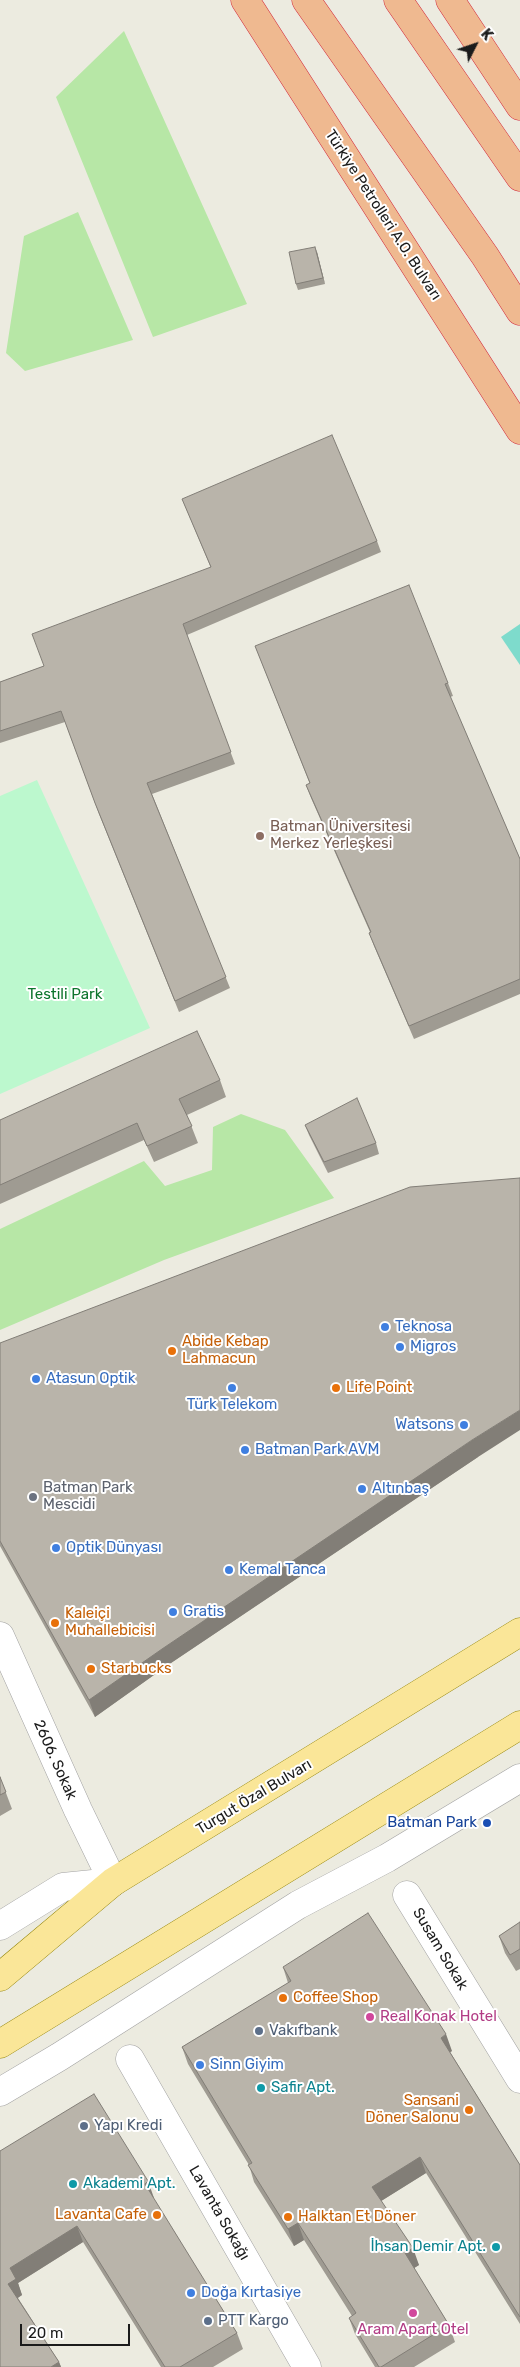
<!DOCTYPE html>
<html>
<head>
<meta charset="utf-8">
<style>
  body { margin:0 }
  #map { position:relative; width:520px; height:2367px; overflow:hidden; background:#ecebe0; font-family:Rubik,sans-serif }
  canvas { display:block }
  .north { position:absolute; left:450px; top:20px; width:50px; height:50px; -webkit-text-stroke:4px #fff; paint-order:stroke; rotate:49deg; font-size:14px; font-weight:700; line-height:20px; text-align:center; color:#1b1b1b }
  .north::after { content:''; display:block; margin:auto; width:18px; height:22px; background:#1b1b1b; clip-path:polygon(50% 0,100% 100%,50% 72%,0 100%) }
  .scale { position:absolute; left:20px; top:2324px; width:110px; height:22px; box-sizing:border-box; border:2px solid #1b1b1b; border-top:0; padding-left:6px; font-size:15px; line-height:18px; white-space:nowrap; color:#1b1b1b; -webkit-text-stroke:4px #fff; paint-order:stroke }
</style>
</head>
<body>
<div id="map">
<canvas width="520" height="2367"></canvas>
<div class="north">K</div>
<div class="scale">20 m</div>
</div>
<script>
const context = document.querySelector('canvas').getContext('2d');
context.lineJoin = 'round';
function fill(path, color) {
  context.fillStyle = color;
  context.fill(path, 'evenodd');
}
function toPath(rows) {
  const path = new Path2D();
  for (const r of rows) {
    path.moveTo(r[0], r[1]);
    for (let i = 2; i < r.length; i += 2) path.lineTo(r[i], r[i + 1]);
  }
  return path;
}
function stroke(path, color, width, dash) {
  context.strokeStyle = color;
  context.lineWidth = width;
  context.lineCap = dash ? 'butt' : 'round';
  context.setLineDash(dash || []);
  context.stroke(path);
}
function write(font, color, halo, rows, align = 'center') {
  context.font = font + ' Rubik,sans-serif';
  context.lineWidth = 4;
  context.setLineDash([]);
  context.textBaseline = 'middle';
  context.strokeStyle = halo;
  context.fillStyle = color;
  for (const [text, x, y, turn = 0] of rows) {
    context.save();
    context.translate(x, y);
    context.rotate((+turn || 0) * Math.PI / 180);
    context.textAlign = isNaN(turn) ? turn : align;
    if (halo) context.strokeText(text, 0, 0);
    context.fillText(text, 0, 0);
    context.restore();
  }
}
fill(toPath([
  [124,31,247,304,153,337,56,97],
  [78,212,133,340,25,371,6,353,24,236],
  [241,1114,285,1130,334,1198,164,1260,0,1330,0,1229,144,1161,165,1186,212,1170,213,1127]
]), '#b7e7a6');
fill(toPath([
  [37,780,150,1028,0,1094,0,796]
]), '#bcf8ce');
fill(toPath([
  [520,624,520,665,501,637]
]), '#7edbcc');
const pedestrian = toPath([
  [407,1895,520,2079],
  [130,2059,307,2367]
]);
const minor = toPath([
  [0,1636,78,1810,113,1882]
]);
const tertiary = toPath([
  [0,1926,63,1887,113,1882],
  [0,2092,59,2057,298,1905,387,1858,520,1778]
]);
const primary = toPath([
  [0,1977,113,1882,520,1632],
  [0,2044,520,1725]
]);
const trunk = toPath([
  [245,0,520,430],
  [306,0,485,256,520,311],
  [398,0,520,177],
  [450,0,520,106]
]);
stroke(pedestrian, '#a2a2a2', 29);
stroke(minor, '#a2a2a2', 29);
stroke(tertiary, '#a2a2a2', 29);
stroke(primary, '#8f8003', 29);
stroke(trunk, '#d1263a', 29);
stroke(pedestrian, '#fff', 28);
stroke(minor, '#fff', 28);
stroke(tertiary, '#fff', 28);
stroke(primary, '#fae698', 28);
stroke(trunk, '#efb990', 28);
fill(toPath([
  [317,252,325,284,298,290,296,284],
  [182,499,377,541,381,552,187,635,235,764,152,794,230,988,179,1012,99,814,65,722,0,743,0,682,44,666,211,568],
  [255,646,448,683,453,696,450,697,520,859,520,994,414,1039,374,946,369,933,370,932,311,798,306,785,310,784],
  [220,1080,226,1097,187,1115,198,1143,154,1162,144,1140,0,1204,0,1120],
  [305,1125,376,1143,379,1154,328,1173,309,1135],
  [0,1343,478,1457,168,1665,95,1717,0,1546],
  [0,1777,12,1809,0,1816],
  [520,1922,520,1969,516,1971,505,1953,499,1936],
  [283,1967,452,2051,450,2052,520,2165,520,2324,426,2173,381,2201,419,2265,414,2268,449,2325,455,2342,414,2367,375,2367,355,2334,349,2318,352,2316,304,2240,294,2246,254,2182,249,2165,188,2064,182,2047,288,1983],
  [0,2151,154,2198,153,2198,237,2333,243,2349,213,2367,161,2367,83,2242,18,2283,22,2295,18,2298,59,2362,61,2367,0,2367]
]), '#9f9b92');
fill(toPath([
  [315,247,317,252,325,284,323,278],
  [520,1410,520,1430,478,1457,168,1665,95,1717,89,1700,162,1649,472,1440],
  [446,2034,452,2051,447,2054,441,2038],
  [420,2157,426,2173,378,2203,372,2187],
  [148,2181,154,2198,150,2200,145,2184],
  [298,2223,304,2240,294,2246,288,2229],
  [77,2226,83,2242,18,2283,22,2295,14,2300,8,2284,10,2268],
  [413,2248,419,2265,411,2270,405,2253],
  [59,2362,61,2367,51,2367]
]), '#827e77');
const building = toPath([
  [315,247,323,278,296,284,289,252,315,247],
  [332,435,377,541,183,624,231,752,147,783,226,977,175,1001,95,803,61,711,0,731,0,682,44,666,32,634,211,567,182,499,332,435],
  [409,585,448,683,445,684,520,859,520,979,409,1026,369,933,371,932,306,785,310,783,255,646,409,585],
  [197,1031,220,1080,179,1099,192,1126,147,1146,137,1123,0,1185,0,1120,197,1031],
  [357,1098,376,1143,324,1162,305,1125,357,1098],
  [520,1178,520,1410,472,1440,162,1649,89,1700,0,1541,0,1343,410,1187,520,1178],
  [0,1777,6,1792,0,1795,0,1777],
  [368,1913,446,2034,441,2038,520,2165,520,2317,420,2157,372,2187,413,2248,405,2253,449,2325,381,2367,379,2367,349,2318,356,2313,298,2223,288,2229,248,2165,252,2163,182,2047,291,1981,283,1967,368,1913],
  [520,1922,520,1949,510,1955,499,1936,520,1922],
  [94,2094,148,2181,145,2184,237,2333,180,2367,165,2367,77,2226,10,2268,16,2279,8,2284,59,2362,51,2367,0,2367,0,2151,94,2094]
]);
fill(building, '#b9b4aa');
stroke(building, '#827e77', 1);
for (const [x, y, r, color] of [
  [260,836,5,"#8d6e63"],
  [385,1327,5,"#3f7fe0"],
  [400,1347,5,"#3f7fe0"],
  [172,1351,5,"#e8710a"],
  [36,1379,5,"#3f7fe0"],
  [232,1388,5,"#3f7fe0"],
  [336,1388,5,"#e8710a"],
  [464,1425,5,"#3f7fe0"],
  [245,1450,5,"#3f7fe0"],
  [362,1489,5,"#3f7fe0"],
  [33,1497,5,"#6b7280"],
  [56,1548,5,"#3f7fe0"],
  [229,1570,5,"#3f7fe0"],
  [173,1612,5,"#3f7fe0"],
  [55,1623,5,"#e8710a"],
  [91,1669,5,"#e8710a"],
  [487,1823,5,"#1a4fb4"],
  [283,1998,5,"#e8710a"],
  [370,2017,5,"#d1479c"],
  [259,2031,5,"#5c6f8a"],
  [200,2065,5,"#3f7fe0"],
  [261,2088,5,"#0f9aa8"],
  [469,2110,5,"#e8710a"],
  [84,2126,5,"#5c6f8a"],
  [73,2184,5,"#0f9aa8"],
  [157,2215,5,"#e8710a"],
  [288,2217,5,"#e8710a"],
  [496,2247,5,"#0f9aa8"],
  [191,2293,5,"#3f7fe0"],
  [413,2313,5,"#d1479c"],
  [208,2321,5,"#5c6f8a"]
]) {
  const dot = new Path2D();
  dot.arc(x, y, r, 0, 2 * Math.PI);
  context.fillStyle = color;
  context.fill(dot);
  stroke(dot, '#fff', 2);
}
write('15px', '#1b1b1b', '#fff', [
  ["Türkiye Petrolleri A.O. Bulvarı",383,215,57],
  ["2606. Sokak",55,1760,66],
  ["Turgut Özal Bulvarı",254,1797,-31],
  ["Susam Sokak",440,1949,59],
  ["Lavanta Sokağı",219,2213,60]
]);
write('15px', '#785e54', '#fff', [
  ["Batman Üniversitesi",270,827],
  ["Merkez Yerleşkesi",270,844]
], 'left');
write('15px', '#0d752d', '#fff', [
  ["Testili Park",65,995]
]);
write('15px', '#366cbe', '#fff', [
  ["Teknosa",395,1327],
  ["Migros",410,1347],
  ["Atasun Optik",46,1379],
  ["Türk Telekom",232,1405,"center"],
  ["Watsons",454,1425,"right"],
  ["Batman Park AVM",255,1450],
  ["Altınbaş",372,1489],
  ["Optik Dünyası",66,1548],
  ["Kemal Tanca",239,1570],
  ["Gratis",183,1612],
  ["Sinn Giyim",210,2065],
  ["Doğa Kırtasiye",201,2293]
], 'left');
write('15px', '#c56008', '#fff', [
  ["Abide Kebap",182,1342],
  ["Lahmacun",182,1359],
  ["Life Point",346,1388],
  ["Kaleiçi",65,1614],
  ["Muhallebicisi",65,1631],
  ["Starbucks",101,1669],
  ["Coffee Shop",293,1998],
  ["Sansani",459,2101,"right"],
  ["Döner Salonu",459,2118,"right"],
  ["Lavanta Cafe",147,2215,"right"],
  ["Halktan Et Döner",298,2217]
], 'left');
write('15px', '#5b616d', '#fff', [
  ["Batman Park",43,1488],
  ["Mescidi",43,1505]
], 'left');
write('15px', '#164399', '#fff', [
  ["Batman Park",477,1823]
], 'right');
write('15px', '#b23c85', '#fff', [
  ["Real Konak Hotel",380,2017],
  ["Aram Apart Otel",413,2330,"center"]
], 'left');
write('15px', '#4e5e75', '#fff', [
  ["Vakıfbank",269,2031],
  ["Yapı Kredi",94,2126],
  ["PTT Kargo",218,2321]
], 'left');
write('15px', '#0d838f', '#fff', [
  ["Safir Apt.",271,2088],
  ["Akademi Apt.",83,2184],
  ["İhsan Demir Apt.",486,2247,"right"]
], 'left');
</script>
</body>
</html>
